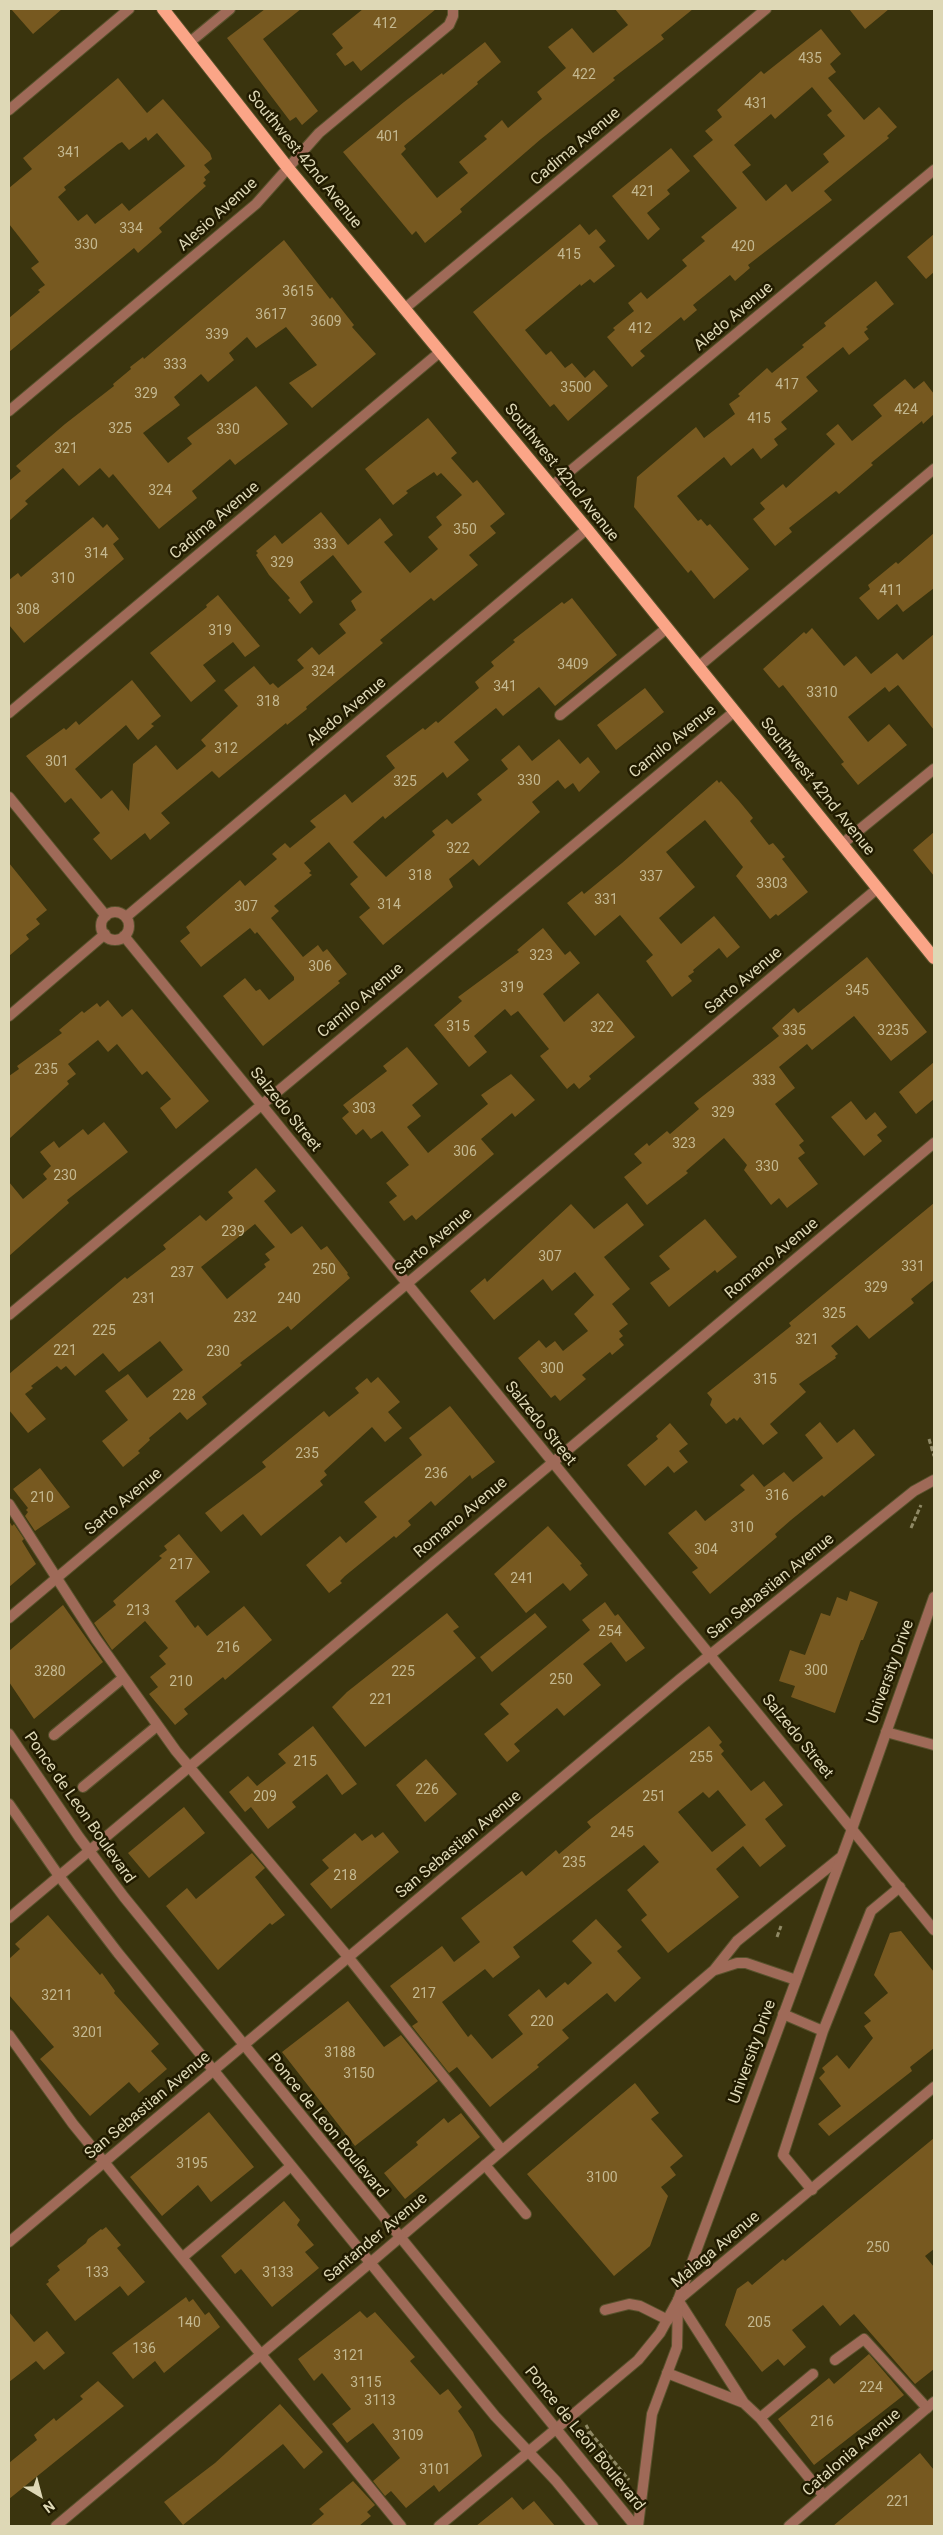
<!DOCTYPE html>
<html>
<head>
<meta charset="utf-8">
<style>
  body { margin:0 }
  #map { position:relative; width:943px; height:2535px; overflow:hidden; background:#3a340e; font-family:Roboto,sans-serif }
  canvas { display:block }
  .frame { position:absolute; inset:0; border:10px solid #ded8b6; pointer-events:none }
  .north { position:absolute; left:15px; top:2470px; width:50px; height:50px; -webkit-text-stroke:4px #211b00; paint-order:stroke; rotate:143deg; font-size:14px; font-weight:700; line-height:20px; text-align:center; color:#ded8b6 }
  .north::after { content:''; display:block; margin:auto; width:18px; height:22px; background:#ded8b6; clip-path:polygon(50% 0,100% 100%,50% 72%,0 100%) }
</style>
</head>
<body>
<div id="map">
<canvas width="943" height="2535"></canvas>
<div class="frame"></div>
<div class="north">N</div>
</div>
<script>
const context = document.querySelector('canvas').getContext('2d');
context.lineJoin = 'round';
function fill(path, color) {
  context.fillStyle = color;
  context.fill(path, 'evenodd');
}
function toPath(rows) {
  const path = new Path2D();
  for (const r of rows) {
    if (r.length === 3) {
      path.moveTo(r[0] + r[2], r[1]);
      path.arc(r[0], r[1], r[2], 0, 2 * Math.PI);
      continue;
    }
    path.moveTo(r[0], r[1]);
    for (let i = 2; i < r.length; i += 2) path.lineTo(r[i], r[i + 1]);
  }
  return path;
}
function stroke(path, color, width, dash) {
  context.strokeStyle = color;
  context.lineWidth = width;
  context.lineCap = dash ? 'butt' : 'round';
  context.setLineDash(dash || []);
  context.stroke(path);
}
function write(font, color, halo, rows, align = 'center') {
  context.font = font + ' Roboto,sans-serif';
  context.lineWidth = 5;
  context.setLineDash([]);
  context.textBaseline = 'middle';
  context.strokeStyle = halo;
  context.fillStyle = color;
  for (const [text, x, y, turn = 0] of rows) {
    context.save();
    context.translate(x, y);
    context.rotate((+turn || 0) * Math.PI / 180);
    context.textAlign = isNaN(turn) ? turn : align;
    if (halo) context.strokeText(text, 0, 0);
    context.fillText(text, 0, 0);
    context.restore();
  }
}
fill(toPath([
  [11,9,62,9,33,34],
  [265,9,301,9,263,39,318,111,302,125,296,117,290,121,227,38],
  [363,9,436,9,361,71,353,61,345,66,336,54,343,48,332,34],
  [615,9,693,9,661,35,664,39,613,78,615,80,541,139,460,209,462,212,425,243,416,231,412,235,343,152,404,102,442,73,443,75,485,42,501,62,477,82,478,84,404,146,406,149,401,154,437,198,468,173,459,162,487,139,484,136,502,120,508,128,542,99,537,92,566,68,548,47,572,28,593,53,628,25],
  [849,9,889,9,865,29],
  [821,29,841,54,830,64,836,72,828,78,864,120,879,107,897,127,887,136,889,138,824,191,832,200,748,265,750,268,735,281,730,275,693,305,697,310,684,321,681,317,640,351,645,356,632,367,607,337,615,330,613,328,634,311,628,303,641,292,647,299,675,276,687,266,682,260,705,241,701,237,737,208,693,156,713,140,705,131,722,117,717,110,761,71,764,74],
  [812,87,832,111,827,115,845,136,823,154,829,162,792,192,786,184,766,201,742,172,751,165,734,145,771,114,775,119],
  [118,78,147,113,163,99,210,153,212,159,204,165,210,172,204,177,206,180,203,183,206,186,159,228,162,232,138,253,134,248,9,352,9,318,40,292,38,290,45,285,31,268,39,262,9,224,9,188,32,169,23,158],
  [157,133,185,166,129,211,122,203,95,224,87,214,78,221,58,197,66,190,64,187,118,144,122,142,129,150,146,137,148,141],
  [671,148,690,171,667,190,670,194,647,213,660,229,648,240,612,196],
  [580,224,589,235,596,229,606,241,599,247,615,266,594,283,590,279,581,286,580,284,525,330,546,355,551,351,565,368,572,363,585,378,594,370,608,386,568,421,554,404,550,407,473,312],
  [934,234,934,272,926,279,907,257],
  [284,240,330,299,332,297,354,325,352,327,376,354,312,408,289,383,317,365,286,327,256,348,247,337,229,353,234,360,208,382,201,374,174,397,180,405,143,433,168,463,192,444,187,438,256,386,288,424,235,465,230,459,192,491,197,498,159,529,113,474,109,478,100,468,79,486,63,468,25,501,28,504,9,521,9,481,21,471,16,466,65,424,114,386,113,384,131,369,130,367,143,357,144,359],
  [876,281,894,304,866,327,868,329,864,332,869,339,849,355,843,347,806,377,818,391,781,422,787,429,774,439,778,445,761,459,753,448,731,466,724,457,677,496,698,521,701,519,707,526,710,524,749,569,714,599,691,570,688,573,634,507,637,477,696,427,704,438,735,414,729,404,740,396,738,394,767,368,772,373,804,347,802,345,826,326,824,323],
  [905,379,914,389,924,381,934,394,934,414,923,424,922,421,871,463,873,465,839,494,836,491,789,528,792,532,775,546,753,519,765,509,760,503,783,484,786,488,835,444,826,434,838,424,852,441,882,416,873,405],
  [428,418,457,453,451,458,473,483,477,480,505,514,490,526,496,533,469,555,478,565,434,601,431,598,380,640,383,643,306,707,307,709,287,725,286,723,219,778,212,771,161,813,170,823,150,840,145,833,111,860,93,839,100,833,71,798,65,803,26,756,64,728,66,730,76,721,79,725,132,680,161,716,151,724,154,726,138,740,126,725,75,769,101,799,112,790,129,811,133,764,156,745,177,770,206,746,201,740,238,706,224,690,254,666,270,685,273,683,278,688,304,668,297,660,312,647,319,655,346,633,339,624,356,610,351,601,362,592,333,555,300,582,313,602,300,614,288,600,290,598,269,575,256,555,258,553,256,551,275,535,282,544,321,512,348,545,380,518,393,535,384,542,410,573,438,549,428,537,442,525,436,517,462,495,441,473,437,476,434,472,406,491,408,493,393,505,365,469],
  [93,517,103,528,107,524,119,539,113,544,124,559,24,643,9,625,9,580,18,573,21,577],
  [934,533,934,588,903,612,897,604,878,620,859,598,870,589,868,585,896,562,898,564],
  [218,595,260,646,245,657,233,642,203,665,216,681,191,702,150,653,207,607,206,605],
  [572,598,617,655,555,706,539,687,503,716,496,708,454,742,469,760,447,778,443,772,385,819,383,816,353,842,386,877,435,835,432,831,447,819,452,824,482,800,477,794,508,769,501,760,519,745,532,761,559,739,580,764,588,757,600,772,579,792,573,783,565,789,558,780,532,802,540,812,479,866,473,859,449,879,453,887,383,945,359,917,370,908,350,884,358,877,329,842,304,863,311,871,309,873,312,875,274,906,279,911,271,918,303,957,318,945,323,952,327,949,347,974,338,981,340,983,263,1046,223,996,245,978,256,991,260,989,269,1000,294,980,294,977,257,932,255,934,250,928,201,967,180,941,190,933,186,927,240,880,245,886,277,859,272,854,285,843,290,848,316,827,310,821,345,794,352,803,395,768,386,756,423,728,425,730,436,721,438,723,479,688,475,682,494,666,491,662,515,642,513,640,562,602,564,604],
  [812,628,844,666,856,656,871,674,897,653,903,660,934,634,934,730,898,685,889,692,885,687,848,717,868,742,889,724,907,745,858,785,841,764,844,762,783,685,779,688,763,669,804,632,806,634],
  [645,688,664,712,616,750,597,725],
  [717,780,719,783,721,781,739,801,753,818,750,821,769,845,773,843,785,857,782,859,808,892,778,916,776,914,770,919,736,876,743,867,705,820,666,852,695,887,659,918,681,944,714,916,740,947,727,958,719,948,693,970,694,972,688,976,692,981,672,997,646,961,653,955,620,915,595,936,567,903,582,891,584,894,622,863],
  [934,832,934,876,913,850],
  [9,863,47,910,36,919,40,924,26,935,29,939,9,956],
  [543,928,565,955,570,951,580,963,543,994,564,1022,598,993,635,1037,589,1076,591,1079,579,1089,574,1083,567,1089,540,1056,549,1049,518,1011,511,1016,505,1009,474,1036,487,1052,469,1067,434,1025,462,1001,458,997,519,952,517,950],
  [867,957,927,1032,891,1061,854,1016,812,1050,807,1044,779,1067,795,1088,775,1104,804,1141,799,1145,805,1153,798,1158,818,1184,787,1208,779,1198,771,1205,744,1170,747,1165,724,1138,686,1171,688,1173,647,1205,624,1177,642,1163,634,1154,647,1143,649,1146,667,1131,670,1134,699,1109,694,1103,779,1036,772,1028,794,1008,798,1013],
  [108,1000,122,1017,132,1009,209,1101,176,1129,160,1108,171,1099,147,1071,142,1075,117,1044,108,1052,98,1040,68,1064,76,1074,67,1081,69,1084,9,1139,9,1076,19,1069,17,1066,62,1033,59,1030,82,1011,84,1013,97,1003,100,1007],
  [407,1047,438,1084,412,1105,421,1116,407,1127,428,1153,488,1104,481,1095,511,1074,535,1100,515,1117,512,1113,481,1139,494,1154,416,1220,412,1215,404,1221,389,1202,397,1196,386,1183,409,1165,382,1131,371,1139,363,1129,356,1135,342,1118,349,1112,343,1105,387,1071,383,1066],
  [934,1062,934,1099,916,1114,899,1092],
  [851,1101,866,1120,875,1112,887,1127,877,1135,882,1141,864,1156,831,1117],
  [104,1122,128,1152,67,1200,69,1203,9,1256,9,1182,23,1199,47,1179,43,1174,51,1166,40,1152,54,1141,59,1148,83,1129,88,1135],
  [256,1168,276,1191,264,1201,291,1234,302,1226,321,1250,327,1246,348,1273,347,1274,350,1278,291,1330,288,1326,240,1363,242,1365,202,1397,207,1404,187,1420,180,1412,149,1438,150,1440,138,1451,140,1453,123,1467,102,1441,128,1420,105,1391,128,1374,147,1398,183,1370,160,1341,119,1372,103,1353,75,1376,66,1366,61,1370,57,1366,31,1386,33,1388,25,1394,46,1419,28,1433,9,1410,9,1374,125,1277,127,1279,166,1249,163,1245,200,1215,206,1221,233,1198,228,1192],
  [255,1224,275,1247,265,1254,270,1260,264,1264,266,1267,227,1299,201,1267],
  [627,1203,644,1225,604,1257,630,1289,612,1304,628,1324,619,1331,623,1336,619,1339,624,1345,612,1355,610,1352,582,1375,586,1379,560,1401,555,1395,551,1398,518,1358,539,1340,546,1348,555,1341,563,1351,588,1331,574,1314,594,1295,575,1272,552,1291,543,1279,494,1320,470,1291,485,1278,487,1282,571,1204,594,1229],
  [934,1203,934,1280,911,1299,914,1303,869,1339,857,1325,831,1346,838,1354,835,1356,836,1358,799,1384,806,1392,770,1424,778,1433,763,1445,740,1417,737,1421,734,1418,726,1424,710,1405,712,1399,707,1393,791,1326,789,1323],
  [705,1219,737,1257,717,1273,715,1270,669,1307,650,1283,670,1269,659,1256],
  [378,1377,400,1402,388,1412,402,1428,385,1442,372,1427,324,1471,327,1475,320,1481,323,1485,261,1536,243,1514,221,1532,205,1513,266,1467,262,1462,324,1411,329,1417,359,1393,355,1388,367,1378,371,1383],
  [450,1406,495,1462,472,1479,470,1475,435,1506,431,1501,408,1521,411,1525,396,1538,394,1536,345,1576,340,1581,342,1583,329,1593,306,1565,340,1536,346,1543,377,1517,364,1502,422,1455,409,1438],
  [820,1422,837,1443,854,1429,875,1455,824,1497,822,1495,791,1520,775,1534,777,1537,710,1594,692,1572,698,1568,668,1533,696,1510,705,1521,745,1490,740,1485,753,1474,764,1487,784,1472,793,1482,823,1458,805,1435],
  [670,1423,688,1444,679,1451,688,1462,674,1473,668,1466,645,1486,627,1465,658,1439,656,1436],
  [40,1468,70,1507,35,1531,25,1516,28,1512,26,1510,28,1508,13,1489],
  [9,1521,12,1526,14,1524,24,1539,22,1541,36,1564,9,1587],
  [548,1526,582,1564,580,1565,588,1575,570,1591,563,1583,526,1613,494,1574],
  [179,1534,210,1572,175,1601,195,1628,198,1625,207,1636,244,1606,272,1640,225,1680,223,1677,184,1709,188,1714,175,1725,149,1694,158,1687,150,1677,166,1664,159,1656,168,1648,145,1621,112,1650,94,1623,116,1605,113,1601,162,1558,159,1556,167,1550,164,1546],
  [850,1591,878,1602,863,1640,861,1640,835,1713,791,1697,795,1686,779,1681,790,1650,805,1655,821,1613,830,1616,837,1597,847,1601],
  [605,1602,615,1616,618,1614,645,1648,626,1662,611,1642,583,1664,601,1685,564,1716,557,1708,514,1744,520,1751,507,1762,484,1734,509,1714,500,1704,590,1630,582,1620],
  [63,1605,103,1662,34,1719,9,1682,9,1651],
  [447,1613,459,1627,453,1631,476,1658,365,1747,332,1707,347,1692],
  [535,1613,547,1627,492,1672,480,1657],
  [313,1726,357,1784,342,1795,327,1774,292,1802,296,1807,268,1829,251,1807,245,1812,229,1792,248,1776,257,1786,286,1763,278,1754],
  [709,1726,722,1742,719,1745,724,1751,721,1754,751,1791,764,1781,783,1805,765,1819,786,1846,760,1867,743,1846,716,1869,739,1897,668,1953,641,1920,647,1915,627,1890,659,1862,644,1845,513,1947,520,1957,493,1978,485,1969,442,2002,468,2037,471,2034,492,2059,523,2034,508,2015,539,1989,546,1998,565,1982,568,1985,592,1963,572,1941,596,1919,622,1947,617,1951,641,1978,615,2002,607,1993,562,2030,569,2038,537,2065,539,2067,490,2107,457,2067,449,2073,412,2026,418,2022,390,1986,442,1946,454,1962,480,1942,461,1918,522,1871,526,1876,556,1850,559,1854,591,1827,587,1822],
  [718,1790,746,1825,712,1852,678,1812,703,1792,709,1798],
  [426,1759,457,1794,425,1822,396,1785],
  [184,1807,205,1833,149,1878,128,1853],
  [383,1832,399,1852,331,1909,310,1884,329,1868,322,1860,355,1833,362,1841,372,1834,375,1838],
  [252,1853,265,1868,255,1877,285,1915,272,1925,270,1923,218,1970,166,1906,187,1888,196,1899],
  [48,1915,100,1975,102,1973,115,1991,114,1993,159,2044,151,2051,167,2069,139,2093,129,2082,90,2116,40,2059,54,2047,9,1995,9,1959,20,1949,15,1944],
  [901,1931,934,1972,934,2048,910,2067,912,2071,829,2136,818,2124,841,2106,819,2078,825,2072,822,2068,837,2055,849,2069,873,2038,864,2026,871,2021,864,2013,888,1993,874,1975,890,1933],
  [348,2001,384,2047,401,2035,438,2081,355,2146,282,2052],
  [635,2083,659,2113,651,2119,683,2156,670,2167,676,2175,661,2187,668,2196,650,2246,614,2276,527,2174],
  [209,2112,254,2167,211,2202,198,2185,162,2216,130,2177],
  [461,2113,480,2137,405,2199,384,2173,418,2145,416,2142,444,2118,448,2123],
  [934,2138,934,2249,925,2256,934,2267,934,2369,915,2384,854,2314,840,2326,823,2305,792,2330,806,2347,784,2366,778,2359,762,2372,725,2325,737,2289,748,2281,752,2285,783,2259,785,2261],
  [284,2201,300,2220,297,2225,314,2245,305,2252,319,2268,272,2307,241,2269,235,2274,221,2256],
  [106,2227,121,2245,117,2248,145,2282,128,2296,120,2286,75,2321,46,2284,49,2282,48,2280,60,2270,57,2266,86,2243,88,2239,101,2229,102,2230],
  [186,2297,189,2302,193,2299,205,2315,209,2312,220,2327,164,2373,155,2361,133,2379,112,2353],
  [360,2311,367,2318,375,2312,415,2357,410,2361,440,2395,448,2389,462,2407,458,2411,473,2432,482,2456,439,2492,434,2485,406,2508,391,2491,385,2496,373,2481,400,2458,373,2423,347,2443,332,2424,351,2409,322,2373,314,2381,298,2359],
  [9,2312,34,2342,47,2331,65,2353,44,2370,36,2361,9,2382],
  [869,2354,904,2395,814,2465,778,2419,829,2378,834,2384],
  [98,2381,124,2406,9,2499,9,2463,37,2440,34,2435,54,2418,56,2421,83,2399,80,2396],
  [280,2404,323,2452,304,2469,283,2444,183,2525,164,2502,215,2463],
  [920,2453,934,2470,934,2526,833,2526],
  [353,2481,375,2505,367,2512,371,2516,359,2526,310,2526,324,2514,319,2509],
  [512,2497,523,2510,534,2501,555,2526,476,2526]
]), '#775920');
const service = toPath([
  [560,715,667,628],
  [9,1504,96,1639,176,1751,349,1958,502,2150],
  [54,1735,123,1678],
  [83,1787,157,1726],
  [783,2014,823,2031,783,2155,812,2190],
  [823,2031,871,1911,900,1887],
  [9,2035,73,2124,401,2526],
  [485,2165,526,2214],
  [183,2257,291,2166],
  [678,2300,744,2403,760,2418,824,2496],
  [605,2310,629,2304,640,2306,668,2320],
  [835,2360,864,2339,927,2408],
  [667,2373,744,2403],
  [760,2418,813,2374]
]);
const minor = toPath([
  [190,42,230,9],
  [9,110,129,9],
  [404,309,766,9],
  [9,411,256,204,319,133,449,25,453,16,453,9],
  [552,486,934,170],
  [698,667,934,469],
  [9,713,440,352],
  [9,797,106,916],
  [842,844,934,769],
  [115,926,14],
  [126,917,587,529],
  [124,936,934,1930],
  [9,1016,105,934],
  [9,1315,735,711],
  [9,1618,878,888],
  [886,1732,934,1745],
  [9,1918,934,1143],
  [715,1970,737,1963,746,1963,796,1980],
  [9,2242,680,1679,914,1491,934,1480],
  [678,2300,934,2087],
  [56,2526,370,2263,714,1970,737,1941,840,1858],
  [439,2526,557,2428],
  [789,2526,934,2402]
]);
const tertiary = toPath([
  [9,1734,79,1837,124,1897,635,2526],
  [9,1804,59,1876,118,1953,495,2416,556,2481,593,2526],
  [557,2428,638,2360,660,2333,677,2302],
  [638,2526,652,2414,677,2347,678,2300,852,1829,934,1597]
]);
const primary = toPath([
  [163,9,288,168,587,529,934,958]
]);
stroke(service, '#58522c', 12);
stroke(minor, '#58522c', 12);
stroke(tertiary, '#58522c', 12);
stroke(primary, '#58522c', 14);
stroke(toPath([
  [929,1439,934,1456],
  [911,1528,921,1505],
  [777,1937,781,1926],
  [590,2432,629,2480],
  [581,2439,590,2432,586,2425]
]), '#8f8965', 3, [5, 2.5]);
stroke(service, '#9f6a58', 10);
stroke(minor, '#9f6a58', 10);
stroke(tertiary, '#9f6a58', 10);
stroke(primary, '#fba587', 12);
write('14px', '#c4b890', null, [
  ["412",385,24],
  ["435",810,59],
  ["422",584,75],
  ["431",756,104],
  ["401",388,137],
  ["341",69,153],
  ["421",643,192],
  ["334",131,229],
  ["330",86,245],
  ["420",743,247],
  ["415",569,255],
  ["3615",298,292],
  ["3617",271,315],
  ["3609",326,322],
  ["412",640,329],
  ["339",217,335],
  ["333",175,365],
  ["417",787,385],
  ["3500",576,388],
  ["329",146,394],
  ["424",906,410],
  ["415",759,419],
  ["325",120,429],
  ["330",228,430],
  ["321",66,449],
  ["324",160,491],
  ["350",465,530],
  ["333",325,545],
  ["314",96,554],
  ["329",282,563],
  ["310",63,579],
  ["411",891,591],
  ["308",28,610],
  ["319",220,631],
  ["3409",573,665],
  ["324",323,672],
  ["341",505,687],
  ["3310",822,693],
  ["318",268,702],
  ["312",226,749],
  ["301",57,762],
  ["330",529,781],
  ["325",405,782],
  ["322",458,849],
  ["318",420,876],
  ["337",651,877],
  ["3303",772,884],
  ["331",606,900],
  ["314",389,905],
  ["307",246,907],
  ["323",541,956],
  ["306",320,967],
  ["319",512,988],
  ["345",857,991],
  ["315",458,1027],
  ["322",602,1028],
  ["335",794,1031],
  ["3235",893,1031],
  ["235",46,1070],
  ["333",764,1081],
  ["303",364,1109],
  ["329",723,1113],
  ["323",684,1144],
  ["306",465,1152],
  ["330",767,1167],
  ["230",65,1176],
  ["239",233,1232],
  ["307",550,1257],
  ["331",913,1267],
  ["250",324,1270],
  ["237",182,1273],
  ["329",876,1288],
  ["231",144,1299],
  ["240",289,1299],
  ["325",834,1314],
  ["232",245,1318],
  ["225",104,1331],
  ["321",807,1340],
  ["221",65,1351],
  ["230",218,1352],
  ["300",552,1369],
  ["315",765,1380],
  ["228",184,1396],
  ["235",307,1454],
  ["236",436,1474],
  ["316",777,1496],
  ["210",42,1498],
  ["310",742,1528],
  ["304",706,1550],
  ["217",181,1565],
  ["241",522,1579],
  ["213",138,1611],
  ["254",610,1632],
  ["216",228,1648],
  ["300",816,1671],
  ["3280",50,1672],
  ["225",403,1672],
  ["250",561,1680],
  ["210",181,1682],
  ["221",381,1700],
  ["255",701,1758],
  ["215",305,1762],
  ["226",427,1790],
  ["209",265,1797],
  ["251",654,1797],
  ["245",622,1833],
  ["235",574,1863],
  ["218",345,1876],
  ["217",424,1994],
  ["3211",57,1996],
  ["220",542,2022],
  ["3201",88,2033],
  ["3188",340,2053],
  ["3150",359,2074],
  ["3195",192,2164],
  ["3100",602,2178],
  ["250",878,2248],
  ["133",97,2273],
  ["3133",278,2273],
  ["140",189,2323],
  ["205",759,2323],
  ["136",144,2349],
  ["3121",349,2356],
  ["3115",366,2383],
  ["224",871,2388],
  ["3113",380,2401],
  ["216",822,2422],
  ["3109",408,2436],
  ["3101",435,2470],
  ["221",898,2502]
]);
write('16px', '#ded8b6', '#211b00', [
  ["Cadima Avenue",576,147,-40],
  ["Southwest 42nd Avenue",304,160,51],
  ["Alesio Avenue",218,215,-42],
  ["Aledo Avenue",734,317,-40],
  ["Southwest 42nd Avenue",561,473,51],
  ["Cadima Avenue",215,521,-40],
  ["Aledo Avenue",347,712,-40],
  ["Camilo Avenue",673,742,-39],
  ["Southwest 42nd Avenue",817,787,51],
  ["Sarto Avenue",744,981,-40],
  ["Camilo Avenue",361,1001,-40],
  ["Salzedo Street",285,1110,51],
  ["Sarto Avenue",434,1242,-40],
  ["Romano Avenue",772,1259,-40],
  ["Salzedo Street",540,1424,51],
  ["Sarto Avenue",124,1502,-40],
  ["Romano Avenue",461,1518,-40],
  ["San Sebastian Avenue",771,1587,-39],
  ["University Drive",891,1672,-70],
  ["Salzedo Street",797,1737,51],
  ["Ponce de Leon Boulevard",79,1808,55],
  ["San Sebastian Avenue",459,1845,-40],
  ["University Drive",753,2052,-70],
  ["San Sebastian Avenue",148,2106,-40],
  ["Ponce de Leon Boulevard",327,2126,51],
  ["Santander Avenue",376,2238,-40],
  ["Malaga Avenue",716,2250,-40],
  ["Ponce de Leon Boulevard",584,2439,51],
  ["Catalonia Avenue",852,2453,-41]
]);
</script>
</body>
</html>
